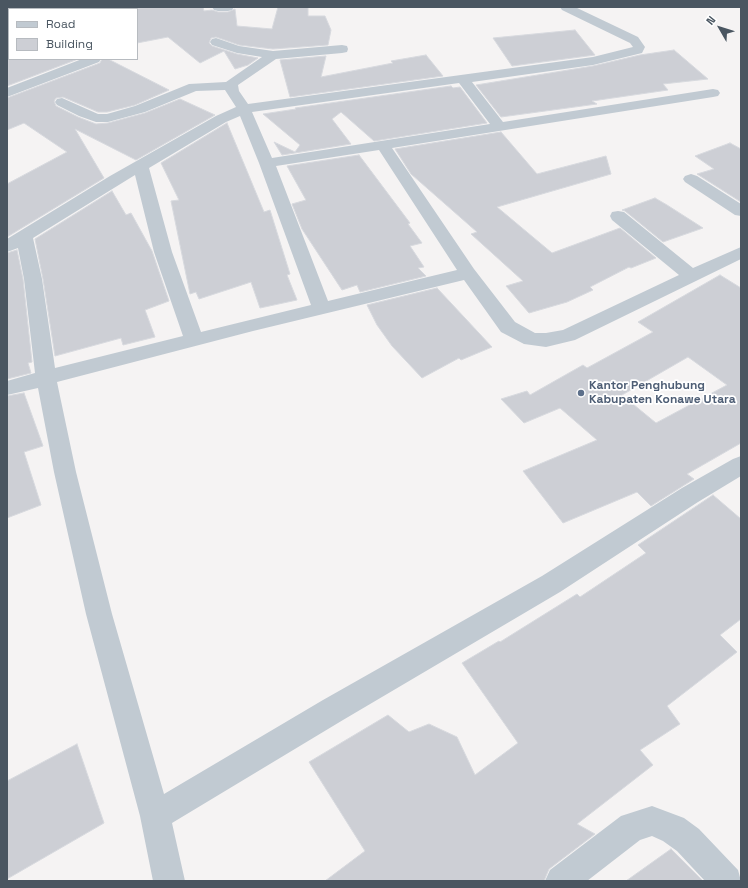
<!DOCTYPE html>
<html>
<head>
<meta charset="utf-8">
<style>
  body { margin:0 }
  #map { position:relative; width:748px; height:888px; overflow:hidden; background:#f5f3f3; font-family:"Space Grotesk",sans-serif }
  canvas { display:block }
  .frame { position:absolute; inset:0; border:8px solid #4a5661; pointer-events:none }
  .legend { position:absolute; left:8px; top:8px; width:130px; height:52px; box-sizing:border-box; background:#fff; border:1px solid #b7bbc0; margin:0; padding:5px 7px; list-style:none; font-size:12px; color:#4a5661 }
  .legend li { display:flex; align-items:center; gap:8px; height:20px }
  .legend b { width:20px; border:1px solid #b7bbc0 }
  .north { position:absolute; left:700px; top:8px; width:40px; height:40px; -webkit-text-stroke:3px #fff; paint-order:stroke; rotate:309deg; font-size:11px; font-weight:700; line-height:16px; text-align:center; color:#4a5661 }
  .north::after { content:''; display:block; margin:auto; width:14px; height:18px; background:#4a5661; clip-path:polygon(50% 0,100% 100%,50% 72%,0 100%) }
</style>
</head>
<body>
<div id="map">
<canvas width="748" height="888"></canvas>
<div class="frame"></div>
<ul class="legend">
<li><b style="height:5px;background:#c1cad2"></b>Road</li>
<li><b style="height:11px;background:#cdcfd5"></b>Building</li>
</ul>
<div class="north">N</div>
</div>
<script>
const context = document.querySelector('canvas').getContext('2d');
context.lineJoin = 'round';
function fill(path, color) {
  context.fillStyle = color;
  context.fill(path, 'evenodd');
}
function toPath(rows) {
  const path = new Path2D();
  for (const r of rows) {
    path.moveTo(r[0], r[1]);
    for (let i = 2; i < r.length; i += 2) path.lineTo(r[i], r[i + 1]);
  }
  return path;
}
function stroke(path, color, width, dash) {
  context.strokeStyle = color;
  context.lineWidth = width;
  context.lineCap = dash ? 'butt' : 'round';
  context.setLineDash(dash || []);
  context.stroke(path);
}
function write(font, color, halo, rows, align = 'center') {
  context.font = font + ' "Space Grotesk",sans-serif';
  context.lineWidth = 3.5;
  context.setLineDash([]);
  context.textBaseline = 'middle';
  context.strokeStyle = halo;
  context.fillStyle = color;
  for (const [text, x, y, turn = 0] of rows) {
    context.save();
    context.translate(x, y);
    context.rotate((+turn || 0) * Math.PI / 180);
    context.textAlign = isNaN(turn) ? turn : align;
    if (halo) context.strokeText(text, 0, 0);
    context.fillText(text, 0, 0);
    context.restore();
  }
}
const building = toPath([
  [137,7,203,7,204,11,212,10,218,12,228,12,235,9,237,26,272,29,278,7,308,7,308,16,325,16,331,30,328,45,273,49,239,45,216,37,211,38,209,43,212,46,237,54,258,58,248,65,235,69,224,51,200,63,168,37,137,43,137,7],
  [575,30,595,55,512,66,493,38,575,30],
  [674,50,708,79,663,84,668,90,592,101,597,104,501,117,476,85,593,66,640,55,674,50],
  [426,55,443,76,290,97,280,60,326,56,321,77,393,63,391,61,426,55],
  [7,59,78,59,7,86,7,59],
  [102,59,108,59,169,90,135,105,107,112,98,112,63,97,56,98,54,101,56,106,78,117,96,124,108,123,145,113,180,99,215,115,136,160,75,129,104,178,7,237,7,184,67,152,24,123,7,130,7,98,100,63,102,59],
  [451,86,453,88,460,87,487,123,374,141,341,112,332,119,351,144,282,155,274,142,295,152,300,145,263,114,296,109,295,108,451,86],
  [227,123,264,212,270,210,290,274,287,275,297,300,260,308,251,282,199,299,196,292,190,294,171,201,179,200,161,163,227,123],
  [501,132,537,174,606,156,611,174,497,207,552,253,620,228,656,258,631,268,629,267,590,287,593,290,567,302,529,313,506,286,523,281,471,234,477,232,411,174,395,149,501,132],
  [730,143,741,149,741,202,697,174,714,169,695,156,730,143],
  [359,155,410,223,408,224,422,243,410,246,424,267,418,268,426,276,360,292,357,285,342,290,302,229,292,204,306,200,287,166,359,155],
  [112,191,126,215,131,213,152,251,169,301,145,310,155,337,123,345,121,338,55,356,43,279,35,239,112,191],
  [655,198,667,205,703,228,663,242,625,211,622,210,655,198],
  [17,250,23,279,32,362,28,363,31,373,7,379,7,253,17,250],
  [720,275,741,288,741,443,687,474,694,479,651,506,637,492,563,523,523,471,597,440,560,408,524,423,501,399,527,391,530,395,583,365,587,368,653,332,638,322,720,275],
  [688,357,727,385,656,423,622,395,688,357],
  [437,288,492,347,461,360,459,358,422,378,392,346,377,325,367,305,437,288],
  [24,393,43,446,24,452,41,505,7,518,7,396,24,393],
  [713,495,741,519,741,619,720,635,737,652,667,706,680,724,640,750,653,765,577,824,595,834,549,869,544,881,325,881,365,851,309,762,388,715,409,732,429,724,457,737,475,775,518,743,462,663,499,641,500,642,577,594,580,597,646,553,638,545,713,495],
  [77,744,104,823,7,879,7,781,77,744],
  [671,849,703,881,626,881,671,849]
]);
fill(building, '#cdcfd5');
stroke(building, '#d7d9de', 1);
fill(toPath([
  [96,7,108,7,108,9,96,9,96,7],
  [212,7,234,7,232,10,228,11,218,11,214,10,212,7],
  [560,7,575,7,638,37,645,47,642,53,593,65,472,82,503,122,713,89,718,90,720,93,718,96,713,97,392,148,474,269,515,322,535,333,546,333,563,330,679,275,612,220,610,216,612,212,618,211,624,212,693,268,741,247,741,259,575,340,546,347,524,344,501,332,464,280,253,331,57,382,76,472,112,614,164,794,323,700,542,576,682,488,733,459,741,456,741,476,698,502,560,592,343,720,172,823,185,881,153,881,140,816,86,614,54,472,38,388,7,395,7,381,35,373,24,279,18,248,7,252,7,239,110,176,216,116,236,107,225,90,196,91,145,112,108,122,96,122,79,116,57,105,55,102,57,99,62,98,98,114,107,114,135,106,189,84,226,82,262,57,237,53,212,45,210,42,212,39,216,38,239,46,273,51,342,45,347,46,348,49,347,52,342,53,276,59,238,85,239,91,248,104,593,57,633,47,630,43,562,10,560,7],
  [459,83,490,124,272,158,252,112,459,83],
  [240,116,259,163,311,305,201,332,172,252,149,168,226,122,240,116],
  [379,150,457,270,328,301,276,166,379,150],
  [135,175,154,252,183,336,55,368,42,279,33,238,135,175],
  [82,59,101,59,99,62,7,97,7,88,82,59],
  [691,174,697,176,741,204,741,216,735,215,685,182,683,179,685,176,691,174],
  [652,806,684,818,699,829,738,870,741,881,705,881,677,851,663,841,652,836,640,840,587,881,545,881,550,870,621,816,652,806]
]), '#c1cad2');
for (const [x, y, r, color] of [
  [581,393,4,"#5c6f8a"]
]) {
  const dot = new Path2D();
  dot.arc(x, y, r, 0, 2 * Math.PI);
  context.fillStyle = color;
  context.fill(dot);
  stroke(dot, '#fff', 1.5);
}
write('bold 12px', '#4e5e75', '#fff', [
  ["Kantor Penghubung",589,386],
  ["Kabupaten Konawe Utara",589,400]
], 'left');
</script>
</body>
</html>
